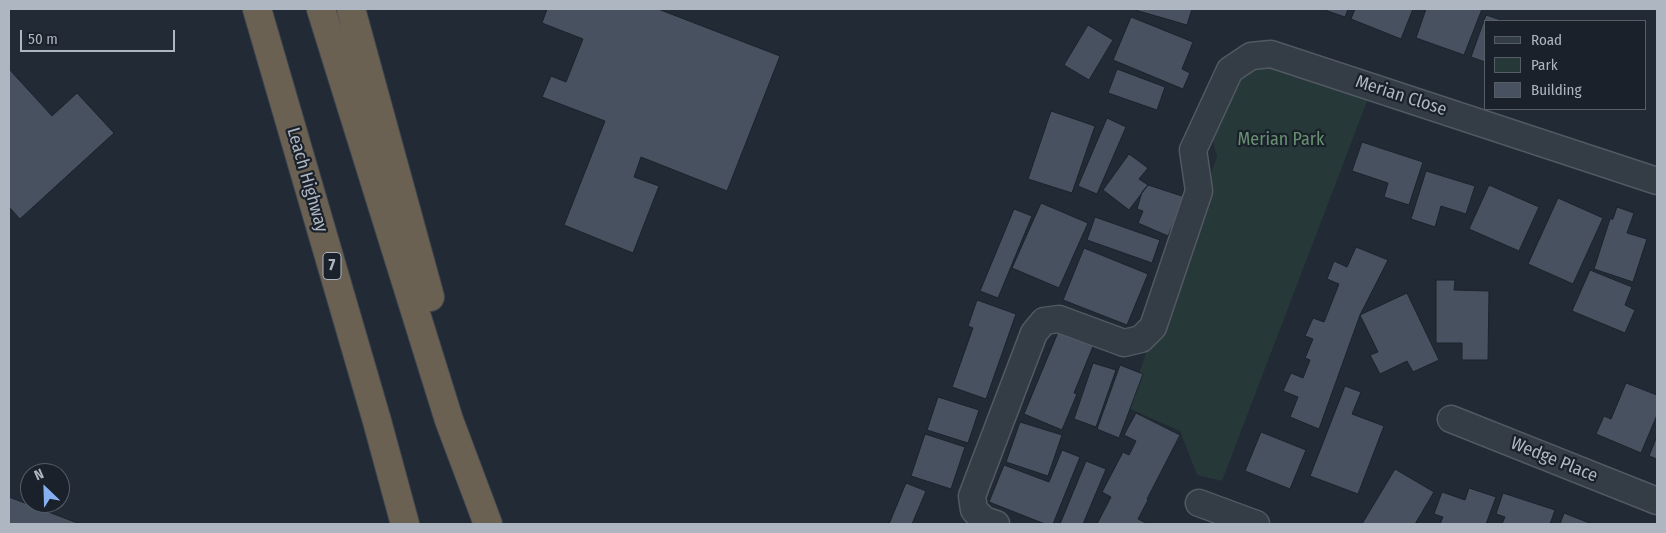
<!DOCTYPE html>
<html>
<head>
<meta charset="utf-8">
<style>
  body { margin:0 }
  #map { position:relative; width:1666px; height:533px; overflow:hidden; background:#212a35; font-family:"Fira Sans Condensed",sans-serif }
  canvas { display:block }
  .frame { position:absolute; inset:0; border:10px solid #aeb6c2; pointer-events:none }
  .legend { position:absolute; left:1484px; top:20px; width:162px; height:90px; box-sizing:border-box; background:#1a212a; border:1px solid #555d67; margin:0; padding:6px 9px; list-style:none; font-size:15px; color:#aeb6c2 }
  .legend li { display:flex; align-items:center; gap:10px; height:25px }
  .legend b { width:25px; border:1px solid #555d67 }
  .north { position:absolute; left:20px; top:463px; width:50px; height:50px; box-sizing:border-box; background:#1a212a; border:1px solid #555d67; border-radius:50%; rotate:336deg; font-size:14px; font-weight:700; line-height:20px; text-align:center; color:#aeb6c2 }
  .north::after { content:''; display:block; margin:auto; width:18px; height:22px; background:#86b0f0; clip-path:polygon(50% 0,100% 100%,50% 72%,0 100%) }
  .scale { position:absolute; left:20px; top:30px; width:155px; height:22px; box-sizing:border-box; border:2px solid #aeb6c2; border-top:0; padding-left:6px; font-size:15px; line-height:18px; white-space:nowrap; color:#aeb6c2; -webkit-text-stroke:4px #1a212a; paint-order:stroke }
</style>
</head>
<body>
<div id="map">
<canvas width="1666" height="533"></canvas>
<div class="frame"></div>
<ul class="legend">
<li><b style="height:6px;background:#343c46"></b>Road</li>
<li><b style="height:14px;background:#263838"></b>Park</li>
<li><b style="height:14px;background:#47515f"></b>Building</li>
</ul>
<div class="north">N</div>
<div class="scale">50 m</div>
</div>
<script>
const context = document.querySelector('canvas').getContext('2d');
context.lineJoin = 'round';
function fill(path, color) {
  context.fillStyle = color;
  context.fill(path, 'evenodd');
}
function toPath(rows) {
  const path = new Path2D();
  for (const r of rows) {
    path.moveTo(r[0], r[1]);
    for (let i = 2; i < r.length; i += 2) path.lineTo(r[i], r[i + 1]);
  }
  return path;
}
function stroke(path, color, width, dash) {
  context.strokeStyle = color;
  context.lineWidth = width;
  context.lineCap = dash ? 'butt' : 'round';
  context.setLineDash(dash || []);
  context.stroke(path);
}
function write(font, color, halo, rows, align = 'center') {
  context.font = font + ' "Fira Sans Condensed",sans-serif';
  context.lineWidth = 4.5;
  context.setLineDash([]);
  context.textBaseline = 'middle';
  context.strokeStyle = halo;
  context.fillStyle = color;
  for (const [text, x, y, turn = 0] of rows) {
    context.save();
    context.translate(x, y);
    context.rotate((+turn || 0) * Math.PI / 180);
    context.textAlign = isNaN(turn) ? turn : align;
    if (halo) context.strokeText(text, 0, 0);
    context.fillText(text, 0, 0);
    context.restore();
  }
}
fill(toPath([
  [1268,64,1368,99,1222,481,1197,475,1180,431,1128,408,1154,328,1217,157,1212,138,1237,75]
]), '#263838');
const building = toPath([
  [547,9,658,9,780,56,727,191,641,157,634,177,659,186,633,253,564,225,605,121,542,97,551,76,566,82,583,39,542,23,547,9],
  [1132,9,1192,9,1187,25,1132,9],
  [1322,9,1348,9,1345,17,1322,9],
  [1355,9,1413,9,1401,39,1351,19,1355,9],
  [1426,9,1482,9,1464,55,1416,38,1426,9],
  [1486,15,1504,21,1485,21,1485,62,1471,57,1486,15],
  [1131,17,1193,42,1182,69,1190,73,1183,89,1113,60,1131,17],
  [1088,25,1113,40,1089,80,1064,65,1088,25],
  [9,69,52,116,77,93,114,133,20,219,9,207,9,69],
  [1117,69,1165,87,1157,110,1108,93,1117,69],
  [1051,111,1095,126,1072,193,1028,179,1051,111],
  [1107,118,1126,127,1097,194,1078,186,1107,118],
  [1362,142,1423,162,1409,205,1384,197,1388,183,1352,171,1362,142],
  [1129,154,1148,168,1139,179,1148,185,1129,210,1103,190,1129,154],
  [1426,171,1475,186,1466,214,1441,206,1435,227,1411,219,1426,171],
  [1148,185,1185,197,1168,236,1138,223,1143,211,1137,209,1142,192,1148,185],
  [1489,185,1539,207,1519,251,1469,229,1489,185],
  [1558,198,1603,218,1573,284,1528,264,1558,198],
  [1041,203,1088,223,1059,288,1012,268,1041,203],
  [1617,207,1634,213,1627,233,1647,239,1633,282,1594,269,1610,219,1613,219,1617,207],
  [1014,209,1032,216,998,298,980,291,1014,209],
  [1095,217,1160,240,1152,263,1087,240,1095,217],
  [1356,247,1388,260,1360,315,1319,429,1290,417,1298,397,1283,391,1291,373,1303,378,1310,360,1305,358,1313,339,1305,336,1313,318,1324,322,1339,284,1327,279,1334,261,1347,267,1356,247],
  [1084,248,1148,274,1127,325,1063,300,1084,248],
  [1590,270,1632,287,1625,305,1635,310,1625,333,1572,311,1590,270],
  [1436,280,1455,280,1454,290,1489,291,1488,360,1462,360,1462,343,1436,343,1436,280],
  [1407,293,1439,360,1413,372,1407,361,1380,374,1370,355,1378,352,1360,315,1407,293],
  [977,300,1016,314,986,399,952,387,973,328,968,326,977,300],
  [1059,330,1094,344,1074,393,1077,394,1062,430,1024,414,1059,330],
  [1093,363,1116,370,1096,427,1074,419,1093,363],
  [1120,365,1143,374,1119,438,1097,429,1120,365],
  [1626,383,1657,395,1657,415,1641,453,1596,434,1604,416,1611,419,1626,383],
  [1345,386,1361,392,1352,414,1384,426,1358,494,1310,476,1345,386],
  [938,397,979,410,968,443,927,430,938,397],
  [1136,413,1180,435,1147,499,1148,500,1138,519,1148,524,1097,524,1111,497,1102,492,1123,452,1129,455,1136,441,1124,435,1136,413],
  [1020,422,1062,435,1048,476,1006,462,1020,422],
  [1261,432,1306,450,1290,489,1245,471,1261,432],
  [925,434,965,447,951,489,911,476,925,434],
  [1657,436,1657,459,1649,456,1657,436],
  [1062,450,1080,457,1053,524,1045,524,989,502,1004,465,1049,482,1062,450],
  [1086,461,1106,469,1083,524,1060,524,1086,461],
  [1395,469,1434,492,1415,524,1362,524,1395,469],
  [906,483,926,491,912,524,889,524,906,483],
  [1469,488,1496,497,1486,524,1440,524,1443,517,1434,514,1442,492,1465,500,1469,488],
  [1503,493,1555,510,1550,524,1502,524,1505,517,1496,514,1503,493],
  [9,497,80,524,9,524,9,497],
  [1564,513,1592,524,1560,524,1564,513]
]);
fill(building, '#47515f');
stroke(building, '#1c232c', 1);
const minor = toPath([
  [1451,419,1657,501],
  [1199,503,1256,524],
  [996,524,984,520,974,510,972,496,1034,333,1044,321,1059,319,1124,343,1141,339,1153,327,1199,191,1193,150,1230,70,1251,56,1271,54,1657,181]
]);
const highway = toPath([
  [257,9,377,421,405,524],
  [321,9,449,420,488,524],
  [351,9,430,297]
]);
stroke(minor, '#525963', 29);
stroke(highway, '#3f4650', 30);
stroke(minor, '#343c46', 26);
stroke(highway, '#6b6152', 28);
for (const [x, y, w] of [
  [332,266,18]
]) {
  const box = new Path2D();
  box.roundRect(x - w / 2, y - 13.5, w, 27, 4);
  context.fillStyle = '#1a212a';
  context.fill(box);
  stroke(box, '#aeb6c2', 1);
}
write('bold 16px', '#aeb6c2', null, [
  ["7",332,266]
]);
write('18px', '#aeb6c2', '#1a212a', [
  ["Merian Close",1401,96,18],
  ["Leach Highway",307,180,74],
  ["Wedge Place",1554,460,22]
]);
write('18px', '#689171', '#1a212a', [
  ["Merian Park",1281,140]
]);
</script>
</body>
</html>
